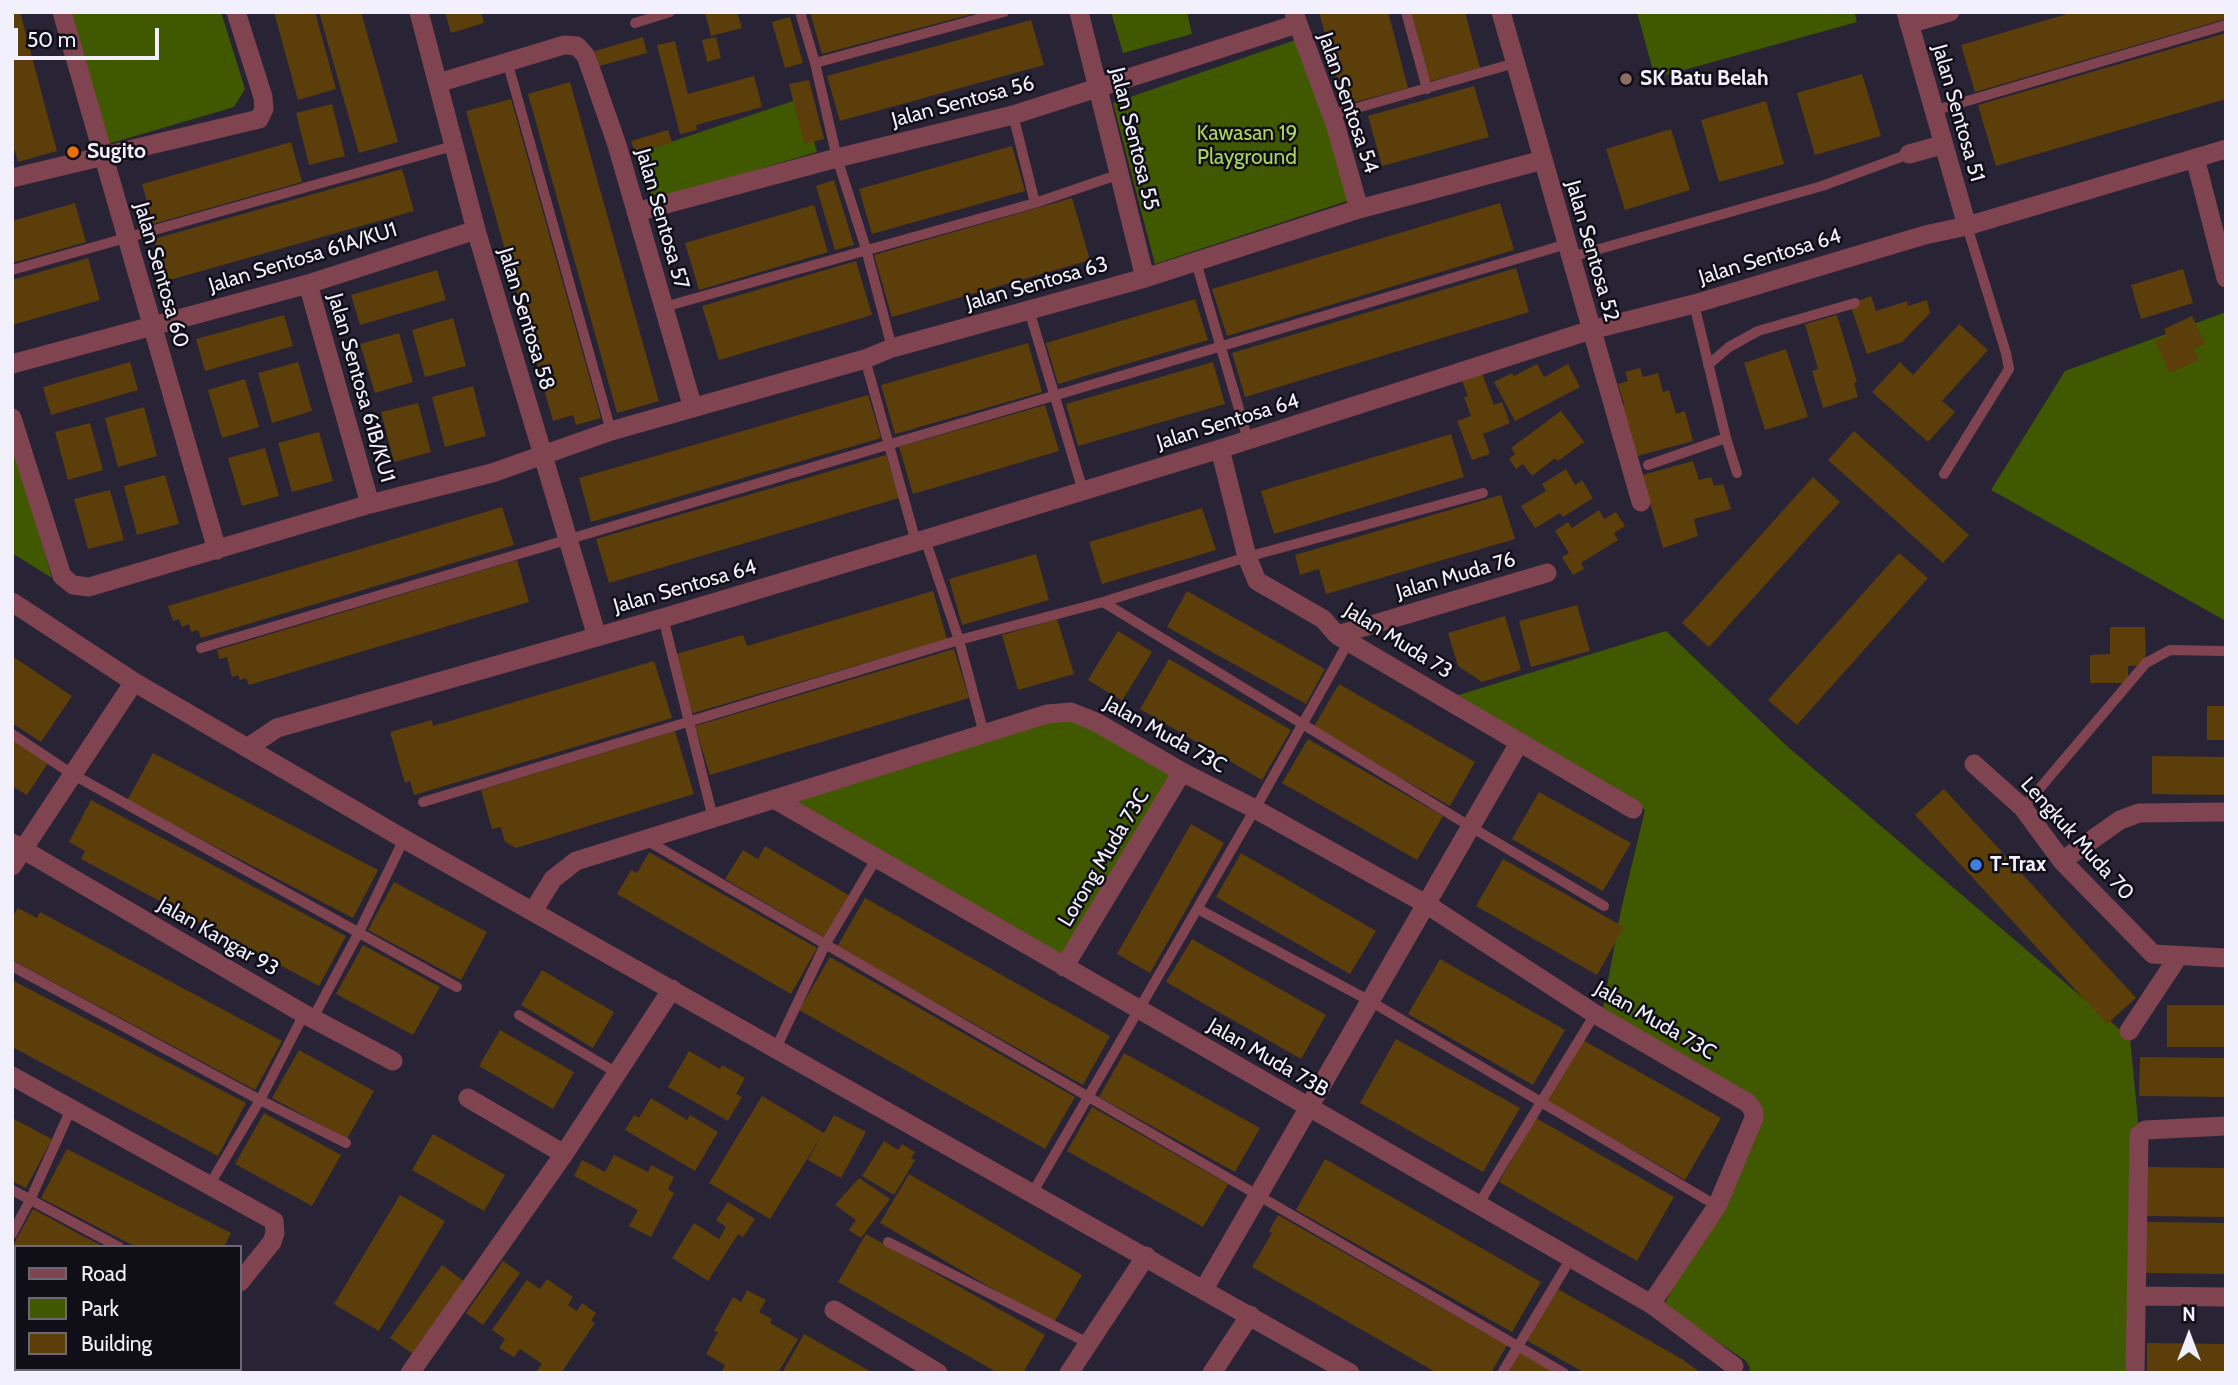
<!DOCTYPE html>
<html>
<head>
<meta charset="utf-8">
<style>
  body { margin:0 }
  #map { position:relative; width:2238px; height:1385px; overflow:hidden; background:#292336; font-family:Cabin,sans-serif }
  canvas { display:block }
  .frame { position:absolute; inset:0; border:14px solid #f3f0fd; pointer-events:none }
  .legend { position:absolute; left:14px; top:1245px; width:228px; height:126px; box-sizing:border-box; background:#100e17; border:2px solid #6b6873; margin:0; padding:9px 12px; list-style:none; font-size:21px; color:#f3f0fd }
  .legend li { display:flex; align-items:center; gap:14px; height:35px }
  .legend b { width:35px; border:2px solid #6b6873 }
  .north { position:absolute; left:2154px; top:1301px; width:70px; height:70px; -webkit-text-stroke:5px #100e17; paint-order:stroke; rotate:0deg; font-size:19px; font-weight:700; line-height:28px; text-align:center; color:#f3f0fd }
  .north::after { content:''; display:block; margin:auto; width:24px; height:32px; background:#f3f0fd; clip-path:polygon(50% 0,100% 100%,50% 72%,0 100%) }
  .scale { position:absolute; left:14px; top:28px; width:145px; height:32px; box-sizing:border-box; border:4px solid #f3f0fd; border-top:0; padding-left:9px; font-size:21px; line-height:24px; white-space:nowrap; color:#f3f0fd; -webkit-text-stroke:5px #100e17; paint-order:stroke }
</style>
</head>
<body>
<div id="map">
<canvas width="2238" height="1385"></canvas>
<div class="frame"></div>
<ul class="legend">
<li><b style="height:9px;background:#804350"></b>Road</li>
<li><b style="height:19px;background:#405900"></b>Park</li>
<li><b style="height:19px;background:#5c3e0a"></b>Building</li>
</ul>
<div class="north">N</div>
<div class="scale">50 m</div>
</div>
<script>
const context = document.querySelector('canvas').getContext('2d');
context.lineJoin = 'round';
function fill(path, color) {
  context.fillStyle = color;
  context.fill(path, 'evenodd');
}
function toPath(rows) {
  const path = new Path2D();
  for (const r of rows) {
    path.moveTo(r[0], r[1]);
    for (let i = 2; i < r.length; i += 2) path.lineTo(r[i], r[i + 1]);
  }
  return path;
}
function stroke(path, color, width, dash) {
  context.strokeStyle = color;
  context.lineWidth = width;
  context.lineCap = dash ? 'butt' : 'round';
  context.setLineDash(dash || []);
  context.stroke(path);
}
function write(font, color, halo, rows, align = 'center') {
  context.font = font + ' Cabin,sans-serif';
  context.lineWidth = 5;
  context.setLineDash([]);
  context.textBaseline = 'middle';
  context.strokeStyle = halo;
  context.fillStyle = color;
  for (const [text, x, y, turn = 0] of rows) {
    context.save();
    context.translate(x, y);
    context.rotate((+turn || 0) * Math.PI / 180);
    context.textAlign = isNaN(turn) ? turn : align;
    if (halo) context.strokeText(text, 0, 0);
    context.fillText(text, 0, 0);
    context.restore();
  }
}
fill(toPath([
  [70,12,221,12,245,89,234,107,108,144],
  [1111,12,1187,12,1192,34,1123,53],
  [1637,12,1854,12,1857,22,1655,78],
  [1304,37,1353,199,1155,264,1113,103],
  [802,98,817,152,653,200,638,153],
  [2226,312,2226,621,1991,490,2065,371],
  [12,439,52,578,12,553],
  [1666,631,1788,747,2130,1038,2138,1120,2134,1373,1749,1373,1750,1368,1746,1361,1664,1305,1756,1121,1603,1008,1621,910,1645,810,1449,698],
  [1071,712,1182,772,1064,967,774,799]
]), '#405900');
fill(toPath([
  [12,12,20,12,57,151,18,162,12,142],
  [274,12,315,12,336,89,298,100],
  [319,12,361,12,398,142,359,153],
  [445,12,481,12,484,23,451,33],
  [705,12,737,12,742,28,711,36],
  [810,12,976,12,976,13,822,54],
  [1319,12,1388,12,1408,88,1344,105],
  [1403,12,1465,12,1480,68,1423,83],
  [2074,12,2226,12,2226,19,1975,92,1961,45],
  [790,17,803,63,785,68,772,22],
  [1031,20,1044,65,840,121,827,76],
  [2226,33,2226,99,1996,166,1978,105],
  [643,37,647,53,599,66,595,51],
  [716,37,721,58,707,62,702,40],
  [675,41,688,94,754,76,762,107,696,125,697,130,680,134,657,45],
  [1862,74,1881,136,1815,155,1797,93],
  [809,80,824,139,804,144,789,84],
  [570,82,659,401,617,413,528,94],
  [1474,86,1489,137,1382,166,1368,116],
  [511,99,601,418,576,425,573,415,553,421,466,111],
  [1766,101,1784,164,1719,182,1701,120],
  [332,104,345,156,309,165,296,113],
  [1671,129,1690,190,1625,210,1606,149],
  [668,130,672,142,635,153,631,141],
  [291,142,302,182,153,224,142,184],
  [1012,146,1025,191,872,234,859,189],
  [402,169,414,211,166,281,154,239],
  [834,180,854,245,835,250,816,186],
  [1072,198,1090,260,892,317,874,255],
  [75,203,86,242,12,263,12,221],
  [1500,203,1514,250,1227,336,1212,289],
  [814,205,828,252,699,290,685,243],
  [88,258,100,300,12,325,12,280],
  [856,261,872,315,719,360,702,306],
  [1516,268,1529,312,1245,397,1232,353],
  [2183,269,2193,303,2141,319,2131,285],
  [437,270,446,300,360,325,351,295],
  [1871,296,1876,311,1907,301,1908,306,1927,300,1930,313,1902,342,1867,354,1850,304],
  [1195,299,1208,340,1058,384,1046,343],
  [284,315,293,346,205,371,196,339],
  [1837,315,1857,382,1854,383,1858,397,1823,408,1812,371,1818,369,1805,324],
  [2192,316,2205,344,2194,349,2199,360,2170,373,2155,341,2167,336,2164,329],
  [453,318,466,366,425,377,412,330],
  [1959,324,1988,350,1942,401,1955,412,1928,442,1872,392,1900,362,1913,375],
  [399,333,413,382,375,393,360,344],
  [1028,343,1042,392,895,434,881,385],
  [1786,349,1808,417,1765,430,1744,363],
  [130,362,138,390,51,415,43,387],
  [298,362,312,411,272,423,258,373],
  [1213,362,1225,404,1078,446,1066,404],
  [1537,364,1544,377,1568,364,1580,387,1515,421,1494,382,1512,373,1514,376],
  [1640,368,1643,377,1658,373,1663,392,1669,390,1676,414,1685,411,1693,441,1630,458,1615,407,1624,404,1618,384,1628,381,1625,372],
  [1482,373,1494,405,1502,402,1510,423,1483,434,1490,454,1472,460,1457,421,1471,416,1464,397,1468,396,1462,381],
  [245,379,259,427,222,438,208,390],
  [473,386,486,436,445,447,432,397],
  [868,395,881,438,591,522,579,478],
  [418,403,431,452,394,462,381,412],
  [1045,405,1059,451,913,494,899,447],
  [144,407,157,456,118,467,105,418],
  [1561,411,1584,442,1558,461,1555,458,1532,476,1523,464,1516,469,1509,459,1515,454,1511,448],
  [90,423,103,470,68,480,55,432],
  [1854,431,1969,535,1943,563,1828,460],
  [319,432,333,481,292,492,278,443],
  [1451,434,1464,477,1274,534,1261,491],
  [265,448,279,496,242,506,228,458],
  [886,455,899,498,609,583,596,539],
  [1693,461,1699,480,1711,477,1714,486,1723,484,1731,509,1694,519,1698,536,1663,548,1642,475],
  [1566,469,1575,485,1582,480,1593,498,1563,517,1560,513,1535,528,1521,506,1546,491,1542,484],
  [165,475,179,524,137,535,124,486],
  [1813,477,1840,502,1709,647,1682,623],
  [110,490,124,540,88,549,74,499],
  [1501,495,1515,539,1326,594,1319,569,1300,575,1295,555],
  [502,507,514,545,201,638,198,630,191,632,189,624,182,627,179,619,173,621,168,606],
  [1202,508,1216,550,1102,584,1089,542],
  [1599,510,1604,519,1616,512,1625,526,1614,533,1618,540,1581,563,1584,569,1573,575,1562,557,1569,553,1555,531,1568,522,1572,528],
  [1899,553,1928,578,1797,725,1768,700],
  [1036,554,1049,600,962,625,949,579],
  [517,560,529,602,249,685,246,678,240,680,238,675,232,677,227,657,219,659,217,650],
  [933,591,947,639,690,714,673,655,743,635,747,646],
  [1187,591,1325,669,1306,704,1167,627],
  [1577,605,1590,651,1531,667,1519,621],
  [1505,616,1521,670,1482,682,1458,666,1448,633],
  [1057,619,1074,674,1018,690,1002,635],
  [2110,627,2145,627,2146,665,2128,666,2128,683,2090,683,2090,655,2110,654],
  [1118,631,1152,652,1122,701,1088,680],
  [954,649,969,698,710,775,695,726],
  [12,656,72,696,41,742,12,723],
  [1169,659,1291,730,1262,780,1140,709],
  [654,661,672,718,414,795,410,781,405,783,390,732,432,720,433,726],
  [1339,684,1475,762,1450,806,1313,728],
  [2207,706,2225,706,2225,740,2207,740],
  [675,731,694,794,516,848,505,842,501,827,492,829,481,790],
  [12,739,48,763,27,795,12,786],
  [1308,739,1443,816,1417,860,1282,783],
  [153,753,378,870,353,918,127,801],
  [2152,756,2226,757,2226,795,2152,794],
  [1944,789,2136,998,2107,1024,1915,815],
  [1539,792,1631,843,1603,891,1512,839],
  [91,800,346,936,319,986,81,859,85,851,69,842],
  [1191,824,1224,843,1150,973,1117,954],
  [765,846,850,896,825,938,725,879,743,850,758,859],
  [649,852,817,948,791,994,617,894,631,870,637,873],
  [1241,853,1376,931,1350,974,1216,897],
  [1503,859,1624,927,1597,975,1476,906],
  [394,882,487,932,461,980,368,930],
  [865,898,1110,1036,1083,1085,837,947],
  [18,908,37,918,40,912,282,1041,255,1090,12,960,12,918],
  [1192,939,1326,1015,1301,1059,1166,982],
  [363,945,440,987,413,1035,336,994],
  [830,957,1075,1097,1045,1149,799,1010],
  [1440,959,1565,1030,1533,1085,1408,1014],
  [542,970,614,1012,593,1048,521,1005],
  [12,980,246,1103,218,1156,12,1047],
  [2167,1005,2226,1005,2226,1047,2167,1047],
  [500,1030,574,1072,553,1109,479,1066],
  [1396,1039,1520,1108,1483,1172,1360,1103],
  [1581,1039,1721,1118,1685,1180,1546,1101],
  [299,1050,374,1091,347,1139,272,1098],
  [689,1051,720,1069,722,1065,745,1078,736,1094,742,1097,728,1121,668,1087],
  [1124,1053,1260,1128,1235,1172,1099,1097],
  [2140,1057,2226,1058,2226,1097,2139,1096],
  [762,1096,824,1133,834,1115,866,1132,841,1178,808,1160,822,1135,770,1219,709,1183],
  [651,1098,687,1120,690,1115,718,1132,695,1171,625,1130,634,1115,639,1118],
  [1092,1107,1228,1184,1203,1227,1067,1151],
  [264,1113,341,1155,312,1206,235,1164],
  [12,1118,52,1139,26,1188,12,1181],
  [1536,1118,1674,1197,1637,1261,1499,1182],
  [433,1134,505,1175,484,1211,412,1170],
  [884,1141,898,1150,902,1144,915,1152,911,1158,915,1160,894,1195,862,1176],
  [67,1149,231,1233,224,1247,136,1247,41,1198],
  [614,1155,648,1172,651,1165,674,1177,668,1189,674,1193,651,1237,629,1226,638,1210,574,1176,582,1160,605,1172],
  [1325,1159,1541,1282,1512,1332,1296,1210],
  [2147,1167,2226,1168,2226,1217,2146,1216],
  [909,1174,1082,1275,1053,1324,880,1223],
  [859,1178,890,1199,861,1238,849,1230,856,1220,835,1205],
  [400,1195,445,1221,379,1331,334,1304],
  [728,1202,755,1219,743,1237,738,1234,708,1281,672,1258,694,1223,719,1239,726,1227,716,1220],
  [33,1209,81,1235,104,1247,16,1247,16,1266,12,1264,12,1247],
  [1278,1215,1507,1345,1491,1373,1437,1373,1252,1267,1272,1233,1269,1231],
  [2145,1222,2226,1223,2226,1274,2145,1273],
  [866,1234,1045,1335,1023,1373,998,1373,838,1282],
  [503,1261,520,1273,483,1325,466,1313],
  [442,1265,465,1282,413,1354,390,1338],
  [547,1279,573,1297,568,1305,577,1311,582,1303,596,1313,591,1321,595,1323,561,1373,539,1373,537,1371,542,1364,520,1349,514,1357,499,1348,505,1339,492,1330,527,1280,540,1289],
  [1556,1288,1682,1359,1701,1373,1585,1373,1526,1340],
  [747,1290,766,1300,759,1312,772,1319,770,1323,798,1339,778,1373,721,1373,725,1365,706,1354,718,1332,714,1331,733,1297,741,1302],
  [804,1334,820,1343,873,1373,782,1373],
  [2147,1343,2226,1344,2226,1373,2147,1373],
  [1520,1351,1557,1373,1508,1373]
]), '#5c3e0a');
stroke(toPath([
  [800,12,815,63,837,158,866,249,892,348],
  [1406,12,1427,89],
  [635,23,670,12],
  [507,61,611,431],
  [815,63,1004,12],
  [1933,111,2226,25],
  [1013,115,1035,203],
  [1332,115,1515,63],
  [1571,257,1822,186,1909,154],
  [1196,262,1248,440],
  [12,270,453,146],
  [1694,304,1726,438,1737,473],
  [664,307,1035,203,1120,174],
  [1029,310,1083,491],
  [865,359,916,542],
  [1708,365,1729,347,1758,331,1855,303],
  [1648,465,1726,438],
  [1944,474,2009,369,2006,353,1967,226],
  [925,539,959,640,984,734],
  [1103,602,1471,827,1604,906],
  [663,618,713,818],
  [201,648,1567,244],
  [12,734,72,774,457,987],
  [423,802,959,640,1103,602,1247,557,1483,493],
  [2023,808,2146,663,2170,650,2223,651],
  [646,840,1564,1373],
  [1198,909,1370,1001,1717,1206],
  [12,966,260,1100,346,1143],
  [519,1015,617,1073],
  [313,1018,359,932,404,839],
  [776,1048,825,945,876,859],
  [210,1184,260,1100,304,1014],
  [12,1190,119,1247],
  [1033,1192,1255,809,1349,641],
  [1478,1205,1595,1014],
  [12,1234,30,1200,71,1109],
  [888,1242,1088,1343],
  [1502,1373,1571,1258]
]), '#804350', 10);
stroke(toPath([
  [62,12,217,550],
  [419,12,476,230,597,637],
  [1079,12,1145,278],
  [1501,12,1641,502],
  [1906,12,1967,226],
  [1294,13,1336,127,1359,209],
  [1909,24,1950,12],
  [438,83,564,45,577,46,586,56,617,145,693,408],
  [1909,154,1942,145],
  [2195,158,2226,278],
  [12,178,259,119,264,109,263,97,236,12],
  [636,212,837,158,1013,115,1297,24],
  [308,284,370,504],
  [12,364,308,284,476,230],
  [12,418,62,576,73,585,89,587,370,504,492,473,611,431,865,359,892,348,1145,278,1359,209,1543,160],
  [1220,449,1247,557,1257,581,1323,619,1337,635,1633,809],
  [12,602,134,682,404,839,1350,1373],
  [1337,635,1547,573],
  [247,748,277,728,663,618,916,542,1220,449,1591,330,1694,304,1925,235,1967,226,2226,149],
  [1974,764,2023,808,2062,861,2153,954,2226,958],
  [774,799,1651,1304,1734,1366],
  [12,843,304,1014,393,1061],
  [2062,861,2120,820,2139,813,2226,812],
  [12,866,134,682],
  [533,911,553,879,576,861,1047,714,1071,712,1096,722,1182,772,1255,809,1426,904,1595,1014,1748,1103,1754,1112,1754,1118,1717,1206,1651,1304],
  [1064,967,1182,772],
  [2129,1031,2178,957],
  [12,1076,274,1221,275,1233,272,1242,240,1282],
  [468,1098,564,1154],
  [1204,1289,1519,743],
  [12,1296,16,1298],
  [2138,1296,2226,1297],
  [834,1310,938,1373],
  [410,1373,564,1154,672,989],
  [1069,1373,1146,1256],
  [1212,1373,1250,1315],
  [2135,1373,2139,1135,2145,1130,2226,1126]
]), '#804350', 19);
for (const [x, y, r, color] of [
  [1626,79,7,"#8d6e63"],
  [73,152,7,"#e8710a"],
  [1976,865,7,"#3f7fe0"]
]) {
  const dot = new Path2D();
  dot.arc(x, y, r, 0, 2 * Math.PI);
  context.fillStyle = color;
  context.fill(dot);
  stroke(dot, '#100e17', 2.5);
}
write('bold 21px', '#f3f0fd', '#100e17', [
  ["SK Batu Belah",1640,79],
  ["Sugito",87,152],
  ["T-Trax",1990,865]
], 'left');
write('21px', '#f3f0fd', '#100e17', [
  ["Jalan Sentosa 56",963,102,-15],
  ["Jalan Sentosa 54",1348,103,71],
  ["Jalan Sentosa 51",1958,113,74],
  ["Jalan Sentosa 55",1134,139,76],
  ["Jalan Sentosa 57",662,219,74],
  ["Jalan Sentosa 52",1592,251,74],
  ["Jalan Sentosa 64",1770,257,-17],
  ["Jalan Sentosa 61A/KU1",303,258,-17],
  ["Jalan Sentosa 60",161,275,74],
  ["Jalan Sentosa 63",1037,284,-16],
  ["Jalan Sentosa 58",526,319,73],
  ["Jalan Sentosa 61B/KU1",361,388,74],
  ["Jalan Sentosa 64",1228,422,-17],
  ["Jalan Muda 76",1456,576,-16],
  ["Jalan Sentosa 64",685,587,-16],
  ["Jalan Muda 73",1398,641,32],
  ["Jalan Muda 73C",1165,735,29],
  ["Lengkuk Muda 70",2077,839,48],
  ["Lorong Muda 73C",1104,858,-59],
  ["Jalan Kangar 93",218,937,30],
  ["Jalan Muda 73C",1655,1021,30],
  ["Jalan Muda 73B",1268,1058,30]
]);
write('21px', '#abd55c', '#100e17', [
  ["Kawasan 19",1247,134],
  ["Playground",1247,158]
]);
</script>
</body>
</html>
